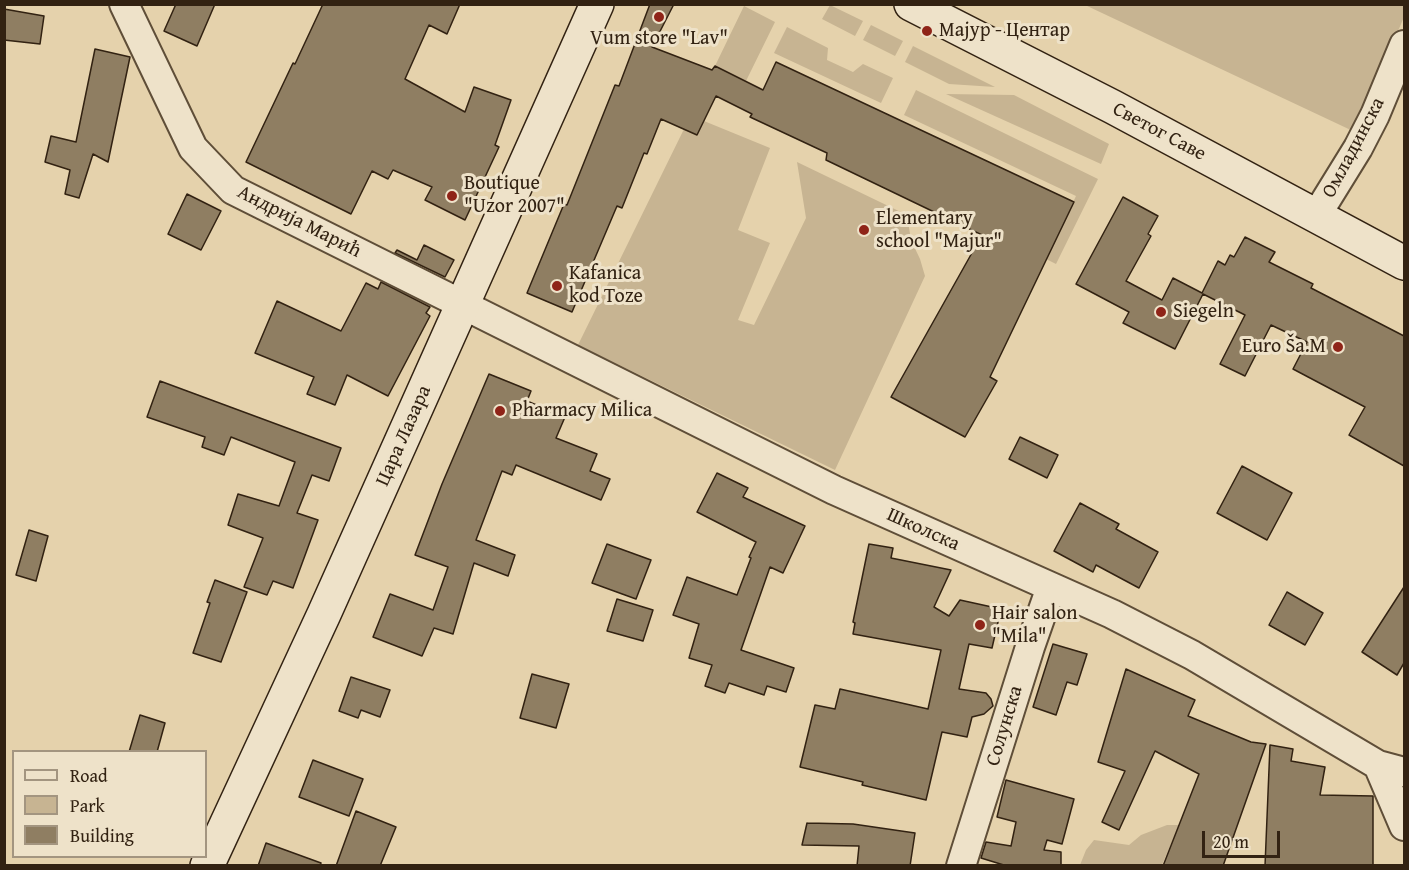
<!DOCTYPE html>
<html>
<head>
<meta charset="utf-8">
<style>
  body { margin:0 }
  #map { position:relative; width:1409px; height:870px; overflow:hidden; background:#e5d2ac; font-family:"Gentium Book Plus",serif }
  canvas { display:block }
  .frame { position:absolute; inset:0; border:6px solid #322212; pointer-events:none }
  .legend { position:absolute; left:12px; top:750px; width:195px; height:108px; box-sizing:border-box; background:#eee2c9; border:2px solid #a39580; margin:0; padding:8px 10px; list-style:none; font-size:18px; color:#322212 }
  .legend li { display:flex; align-items:center; gap:12px; height:30px }
  .legend b { width:30px; border:2px solid #a39580 }
  .scale { position:absolute; left:1202px; top:831px; width:78px; height:27px; box-sizing:border-box; border:3px solid #322212; border-top:0; padding-left:8px; font-size:18px; line-height:21px; white-space:nowrap; color:#322212; -webkit-text-stroke:4px #eee2c9; paint-order:stroke }
</style>
</head>
<body>
<div id="map">
<canvas width="1409" height="870"></canvas>
<div class="frame"></div>
<ul class="legend">
<li><b style="height:8px;background:#eee2c9"></b>Road</li>
<li><b style="height:16px;background:#c7b492"></b>Park</li>
<li><b style="height:16px;background:#8f7e62"></b>Building</li>
</ul>
<div class="scale">20 m</div>
</div>
<script>
const context = document.querySelector('canvas').getContext('2d');
context.lineJoin = 'round';
function fill(path, color) {
  context.fillStyle = color;
  context.fill(path, 'evenodd');
}
function toPath(rows) {
  const path = new Path2D();
  for (const r of rows) {
    path.moveTo(r[0], r[1]);
    for (let i = 2; i < r.length; i += 2) path.lineTo(r[i], r[i + 1]);
  }
  return path;
}
function stroke(path, color, width, dash) {
  context.strokeStyle = color;
  context.lineWidth = width;
  context.lineCap = dash ? 'butt' : 'round';
  context.setLineDash(dash || []);
  context.stroke(path);
}
function write(font, color, halo, rows, align = 'center') {
  context.font = font + ' "Gentium Book Plus",serif';
  context.lineWidth = 6;
  context.setLineDash([]);
  context.textBaseline = 'middle';
  context.strokeStyle = halo;
  context.fillStyle = color;
  for (const [text, x, y, turn = 0] of rows) {
    context.save();
    context.translate(x, y);
    context.rotate((+turn || 0) * Math.PI / 180);
    context.textAlign = isNaN(turn) ? turn : align;
    if (halo) context.strokeText(text, 0, 0);
    context.fillText(text, 0, 0);
    context.restore();
  }
}
fill(toPath([
  [1404,4,1404,17,1355,132,1085,5],
  [830,5,863,21,855,36,822,19],
  [744,6,775,22,746,81,715,66],
  [871,25,903,41,895,56,863,40],
  [787,27,828,48,827,60,853,72,863,64,893,78,881,103,774,53],
  [913,46,995,87,949,84,905,62],
  [916,90,1098,179,1056,264,1046,259,1076,196,904,115],
  [946,94,1014,95,1109,144,1101,164],
  [704,121,770,148,738,230,770,243,738,320,754,325,806,218,797,162,907,215,911,240,920,259,925,276,835,470,578,345,684,129,697,135],
  [1167,825,1179,825,1162,865,1080,865,1086,850,1094,840,1129,845,1141,835]
]), '#c7b492');
const building = toPath([
  [176,4,215,4,197,46,164,31,176,4],
  [323,4,460,4,447,34,429,25,405,79,465,112,474,87,511,100,495,145,499,147,465,220,425,200,432,187,393,170,388,179,372,171,351,214,246,162,293,63,295,64,323,4],
  [650,4,674,4,652,47,712,70,715,66,763,90,776,62,1074,202,990,377,997,381,965,437,891,397,982,235,826,160,827,153,750,117,752,114,716,96,697,135,661,119,647,154,644,153,622,208,617,206,572,312,527,293,564,204,567,205,615,85,619,86,650,4],
  [4,9,44,16,40,44,4,40,4,9],
  [95,49,130,57,108,162,93,154,79,198,65,194,70,170,45,162,51,136,76,142,95,49],
  [187,194,221,211,201,250,168,234,187,194],
  [1123,197,1158,216,1148,234,1151,236,1126,281,1162,300,1173,278,1202,293,1218,261,1225,265,1230,255,1234,257,1245,237,1275,252,1269,262,1313,284,1311,288,1404,336,1404,466,1349,435,1365,407,1293,369,1307,342,1271,325,1245,376,1220,364,1245,315,1203,294,1175,349,1123,323,1129,312,1076,284,1123,197],
  [424,245,454,260,445,277,395,253,397,250,417,260,424,245],
  [381,282,430,307,426,313,430,316,388,396,347,375,335,405,307,394,314,377,255,353,277,301,341,331,366,283,378,289,381,282],
  [489,374,531,391,527,401,565,417,556,438,597,454,590,471,610,479,601,500,516,465,512,475,502,471,476,540,515,555,508,576,474,563,453,634,434,628,422,656,373,637,390,594,433,610,448,567,415,555,442,484,489,374],
  [160,381,341,448,329,481,312,475,297,513,318,520,293,588,273,581,267,595,244,587,263,538,228,525,238,494,279,506,295,462,231,437,224,455,202,447,205,437,147,417,160,381],
  [1020,437,1058,455,1047,478,1009,459,1020,437],
  [1242,466,1292,493,1267,540,1217,513,1242,466],
  [717,473,748,488,743,497,805,526,783,573,770,567,741,650,794,668,786,692,767,686,764,695,729,683,725,693,705,686,712,665,689,658,699,624,673,615,687,577,737,595,751,558,749,557,756,542,697,512,717,473],
  [1080,503,1119,524,1116,529,1158,552,1139,588,1096,565,1093,572,1054,551,1080,503],
  [29,530,48,536,36,581,16,575,29,530],
  [607,544,651,560,636,599,592,583,607,544],
  [869,544,893,548,891,558,951,570,934,607,949,616,960,600,1001,609,992,648,969,644,959,689,986,693,991,699,993,706,984,714,972,717,967,737,942,732,926,800,862,785,863,782,800,767,815,705,835,709,840,689,928,709,941,650,853,634,855,623,853,622,869,544],
  [215,580,247,592,221,662,193,653,210,603,207,602,215,580],
  [1404,587,1404,663,1397,675,1362,652,1404,587],
  [1287,592,1323,613,1305,645,1269,625,1287,592],
  [617,599,653,610,643,641,607,631,617,599],
  [1053,644,1087,654,1077,685,1067,682,1056,715,1033,707,1053,644],
  [1126,669,1195,700,1188,716,1251,742,1266,744,1223,866,1163,866,1199,774,1155,751,1119,830,1102,822,1125,771,1098,762,1126,669],
  [532,674,569,684,556,728,520,718,532,674],
  [351,677,390,690,380,717,361,710,358,718,339,711,351,677],
  [140,715,165,723,157,752,129,752,140,715],
  [1270,745,1293,749,1291,761,1325,767,1320,795,1373,796,1373,866,1265,866,1270,745],
  [313,760,363,779,349,816,299,797,313,760],
  [1006,780,1074,799,1062,844,1047,840,1044,850,1061,852,1061,866,1007,866,981,858,986,842,1011,846,1016,822,997,817,1006,780],
  [356,811,396,827,380,866,336,866,356,811],
  [807,823,853,824,915,833,910,866,857,866,859,846,802,845,807,823],
  [266,843,321,863,320,866,258,866,266,843]
]);
fill(building, '#8f7e62');
stroke(building, '#322212', 1.5);
const street = toPath([
  [124,4,193,148,233,190,834,490,1112,614,1192,655,1378,765,1404,772],
  [1316,216,1358,148,1375,115,1404,45],
  [1378,765,1404,826],
  [961,866,1030,647,1051,587]
]);
const secondary = toPath([
  [911,4,1113,107,1404,263],
  [207,866,324,614,597,4]
]);
stroke(street, '#5f4e38', 32);
stroke(secondary, '#322212', 36);
stroke(street, '#eee2c9', 28);
stroke(secondary, '#eee2c9', 33);
for (const [x, y, r, color] of [
  [659,17,6,"#8f2418"],
  [927,31,6,"#8f2418"],
  [452,196,6,"#8f2418"],
  [864,230,6,"#8f2418"],
  [557,286,6,"#8f2418"],
  [1161,312,6,"#8f2418"],
  [1338,347,6,"#8f2418"],
  [500,411,6,"#8f2418"],
  [980,625,6,"#8f2418"]
]) {
  const dot = new Path2D();
  dot.arc(x, y, r, 0, 2 * Math.PI);
  context.fillStyle = color;
  context.fill(dot);
  stroke(dot, '#eee2c9', 2);
}
write('20px', '#322212', '#eee2c9', [
  ["Мајур - Центар",939,31],
  ["Vum store \"Lav\"",659,39,"center"],
  ["Boutique",464,184],
  ["\"Uzor 2007\"",464,207],
  ["Elementary",876,219],
  ["school \"Majur\"",876,242],
  ["Kafanica",569,274],
  ["kod Toze",569,297],
  ["Siegeln",1173,312],
  ["Euro Ša.M",1326,347,"right"],
  ["Pharmacy Milica",512,411],
  ["Hair salon",992,614],
  ["\"Mila\"",992,637]
], 'left');
write('20px', '#322212', '#eee2c9', [
  ["Светог Саве",1159,132,28],
  ["Омладинска",1354,148,-62],
  ["Андрија Марић",299,222,27],
  ["Цара Лазара",404,436,-66],
  ["Школска",923,530,24],
  ["Солунска",1005,726,-73]
]);
</script>
</body>
</html>
